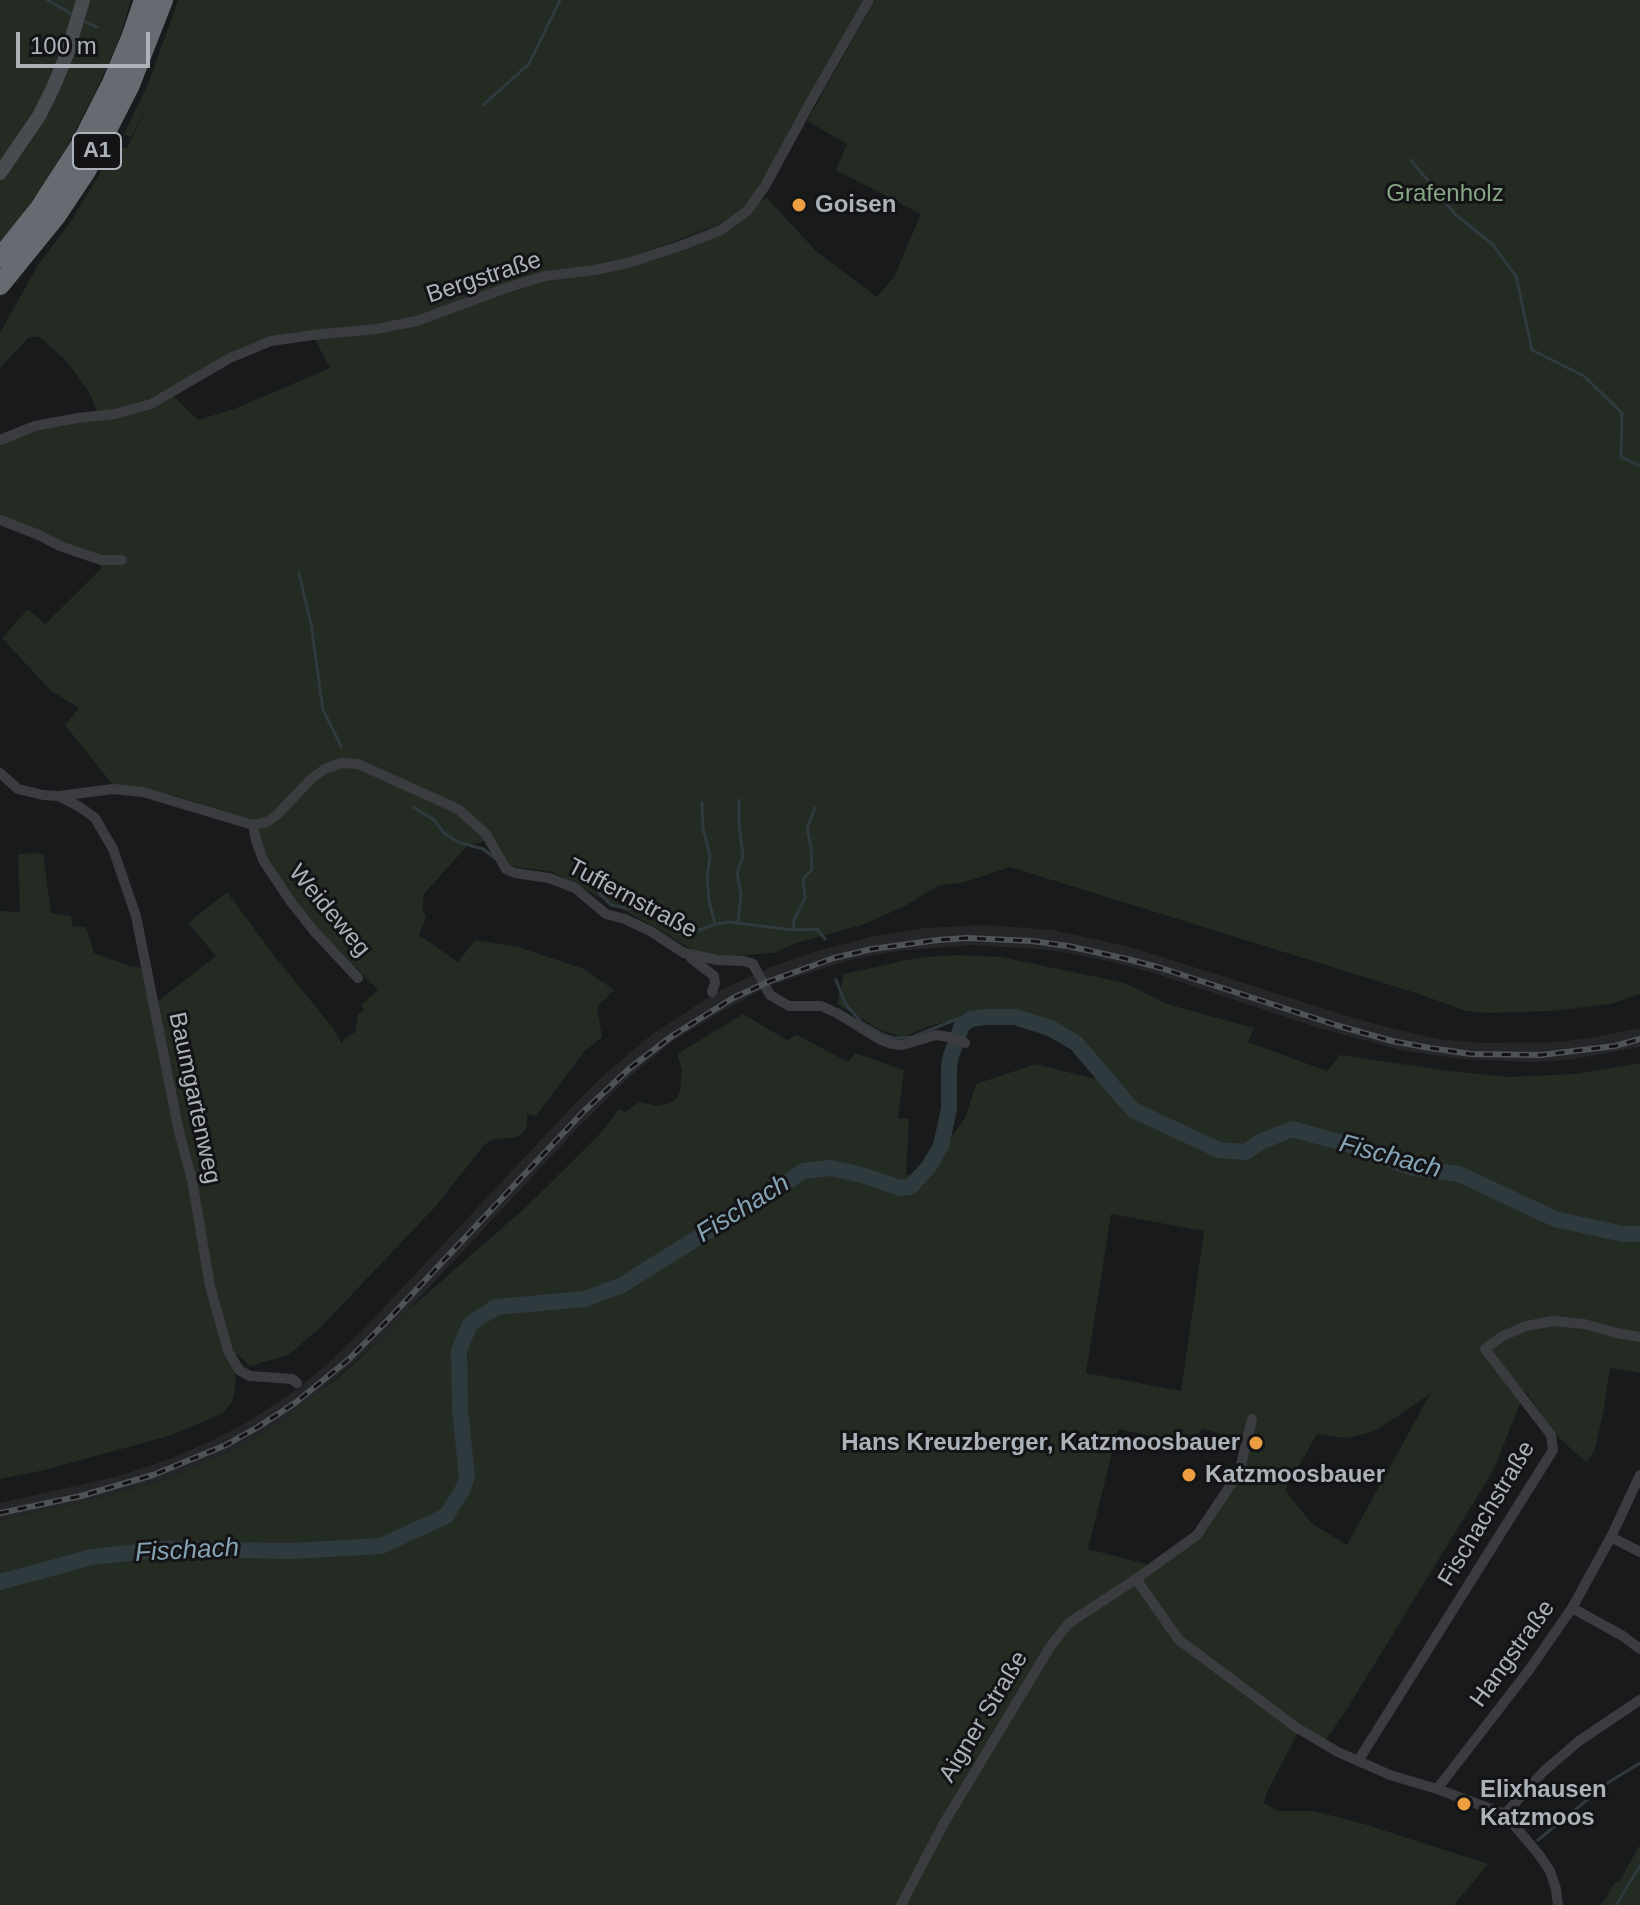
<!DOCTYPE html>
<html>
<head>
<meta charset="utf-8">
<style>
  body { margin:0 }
  #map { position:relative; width:1640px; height:1905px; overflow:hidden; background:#191a1b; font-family:Helvetica,sans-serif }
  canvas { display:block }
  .scale { position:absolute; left:16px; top:32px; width:134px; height:36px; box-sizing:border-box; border:4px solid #acb2ba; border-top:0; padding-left:10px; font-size:24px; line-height:28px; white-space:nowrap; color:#acb2ba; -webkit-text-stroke:6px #141416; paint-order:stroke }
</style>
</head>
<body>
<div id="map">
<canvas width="1640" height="1905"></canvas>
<div class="scale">100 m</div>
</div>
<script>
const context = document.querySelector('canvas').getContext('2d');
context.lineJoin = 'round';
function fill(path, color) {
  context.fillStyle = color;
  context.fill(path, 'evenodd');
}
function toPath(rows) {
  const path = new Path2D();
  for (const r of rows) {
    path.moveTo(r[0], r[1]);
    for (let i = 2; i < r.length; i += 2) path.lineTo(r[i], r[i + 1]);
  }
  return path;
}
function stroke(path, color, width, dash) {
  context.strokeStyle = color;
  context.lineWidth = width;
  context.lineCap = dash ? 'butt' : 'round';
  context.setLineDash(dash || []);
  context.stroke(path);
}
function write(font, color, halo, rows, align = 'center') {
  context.font = font + ' Helvetica,sans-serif';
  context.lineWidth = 6;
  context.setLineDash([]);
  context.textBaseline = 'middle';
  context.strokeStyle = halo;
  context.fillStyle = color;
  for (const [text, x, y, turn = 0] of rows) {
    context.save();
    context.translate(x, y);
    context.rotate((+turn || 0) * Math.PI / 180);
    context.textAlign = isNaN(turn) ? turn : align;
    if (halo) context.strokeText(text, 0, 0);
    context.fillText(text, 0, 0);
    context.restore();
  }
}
fill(toPath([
  [986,925,1053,930,1134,948,1347,1016,1394,1029,1438,1039,1481,1043,1558,1042,1591,1038,1640,1028,1640,1047,1569,1060,1532,1062,1462,1059,1405,1051,1322,1029,1157,974,1113,962,1051,950,972,945,896,951,850,960,771,985,724,1010,673,1041,628,1078,573,1133,384,1336,309,1401,281,1422,236,1449,162,1481,95,1499,0,1520,0,1503,119,1476,170,1459,211,1441,244,1424,286,1397,324,1367,360,1333,568,1111,603,1076,651,1035,717,992,749,977,763,972,768,968,814,952,870,937,924,928]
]), '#252628');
fill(toPath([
  [0,0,131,0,119,40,93,97,65,150,40,190,12,229,0,242],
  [178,0,865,0,770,170,747,203,736,214,720,224,622,261,592,266,402,322,298,332,273,337,139,404,98,414,89,392,68,363,40,337,29,337,0,368,0,333,38,265,71,221,116,146,127,148,148,104,131,137,124,134,149,82],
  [875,0,1640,0,1640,994,1611,1004,1551,1011,1487,1013,1466,1011,1419,994,1010,867,965,882,938,886,905,906,862,925,796,943,774,953,733,956,715,955,692,950,660,930,553,872,510,866,487,841,468,845,424,894,422,908,426,917,419,935,458,962,475,940,518,947,584,969,614,990,597,1007,602,1037,584,1052,536,1116,527,1114,527,1127,520,1135,514,1138,494,1139,485,1144,436,1206,320,1328,288,1355,250,1366,237,1354,228,1355,236,1376,235,1389,232,1402,223,1413,172,1435,45,1470,0,1479,0,911,20,912,18,854,43,853,51,913,71,916,72,926,86,927,94,953,130,966,143,968,152,1006,216,956,188,923,227,892,276,958,333,1028,342,1044,344,1039,355,1032,358,1014,364,1011,361,1005,378,990,303,914,268,862,244,818,177,796,142,789,113,785,65,725,79,708,50,690,2,638,28,609,45,624,101,569,100,556,0,518,0,445,28,433,78,423,173,396,198,420,234,409,330,368,314,338,381,332,508,290,709,238,766,197,817,252,877,297,894,277,921,214,836,170,847,144,807,121],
  [955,955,1001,957,1125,983,1167,1004,1254,1028,1248,1042,1327,1071,1340,1055,1449,1071,1509,1077,1574,1074,1640,1063,1640,1373,1610,1368,1604,1408,1595,1449,1587,1463,1558,1437,1525,1391,1494,1469,1347,1709,1326,1740,1301,1727,1267,1792,1264,1803,1278,1811,1314,1811,1364,1824,1488,1864,1454,1905,0,1905,0,1520,95,1499,162,1481,236,1449,281,1422,345,1372,384,1336,405,1313,527,1206,598,1136,619,1109,625,1112,639,1102,658,1106,670,1103,676,1099,680,1092,682,1070,677,1054,743,1014,787,1040,797,1035,848,1062,855,1053,904,1070,898,1118,909,1119,906,1175,925,1175,965,1118,976,1084,1036,1064,1123,1086,1050,1026,1016,1012,971,1014,927,1027,903,1037,880,1030,837,1004,844,974,916,958],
  [1111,1214,1204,1231,1181,1391,1086,1373],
  [1430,1394,1347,1545,1311,1523,1285,1490,1317,1434,1346,1438,1369,1433,1380,1428],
  [1118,1429,1190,1444,1202,1429,1242,1439,1235,1471,1194,1534,1150,1565,1088,1549],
  [1640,1845,1640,1905,1599,1905,1604,1901,1615,1882,1618,1883]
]), '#232b23');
stroke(toPath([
  [47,0,70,13],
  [86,22,97,27],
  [483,105,529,64,560,0],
  [1411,160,1455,214,1492,244,1516,276,1532,350,1584,376,1622,413,1621,457,1640,466],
  [299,573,311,624,323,710,341,746],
  [702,803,703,828,710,856,707,877,709,901,715,924],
  [413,807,434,820,444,833,458,842,483,849,496,859],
  [590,878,600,894,611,905,625,908,643,909,656,915,680,933,689,934,715,924,729,922,793,930,817,929,825,939],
  [738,922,741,894,737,873,743,856,739,824,739,800],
  [793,930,794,920,805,898,803,879,812,870,811,848,807,828,815,808],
  [836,980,845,1003,861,1022,884,1035,894,1038,912,1037,957,1019,971,1019],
  [1538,1840,1609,1782,1640,1763],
  [1616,1905,1640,1866]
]), '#2f3a3f', 3);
stroke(toPath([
  [0,1582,92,1557,165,1549,292,1551,381,1546,446,1516,463,1489,467,1476,460,1410,459,1350,470,1324,496,1307,585,1299,622,1285,804,1171,831,1168,862,1175,900,1188,910,1187,928,1168,941,1146,949,1109,949,1067,951,1056,962,1025,971,1019,985,1017,1015,1017,1050,1028,1076,1043,1133,1110,1219,1150,1246,1152,1260,1142,1292,1129,1354,1146,1409,1167,1459,1174,1555,1219,1623,1234,1640,1234]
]), '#2f3a3f', 16);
stroke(toPath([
  [0,440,35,426,78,418,115,414,151,404,230,358,271,341,313,335,376,329,417,321,506,288,545,276,595,270,628,263,680,246,721,230,747,211,765,186,810,103,869,0],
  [0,520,39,535,60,546,101,560,122,560],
  [0,773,18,789,43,795,59,796,113,789,143,792,253,825,267,822,277,815,312,778,325,769,341,763,358,764,458,809,486,834,506,869,515,873,549,878,575,888,606,914,625,919,652,932,684,953,717,960,744,961,753,964,770,995,789,1006,821,1006,837,1013,879,1039,892,1044,902,1045,936,1035,950,1037,965,1043],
  [59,796,80,807,95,818,113,849,136,916,179,1132,192,1180,210,1286,228,1351,239,1370,250,1376,292,1379,297,1383],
  [253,825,256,840,263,860,291,902,314,931,358,978],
  [691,958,714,976,715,983,712,992],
  [1611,1537,1640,1552],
  [1136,1579,1179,1640,1297,1728,1338,1752,1390,1775,1437,1789,1505,1814,1540,1856,1550,1871,1556,1889,1558,1905],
  [1572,1608,1623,1636,1640,1649],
  [1358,1761,1553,1450,1551,1435,1485,1349,1501,1337,1526,1326,1554,1321,1584,1324,1617,1333,1640,1337],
  [1437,1789,1529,1670,1572,1608,1611,1537,1640,1475],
  [1505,1814,1544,1771,1579,1741,1640,1700],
  [901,1905,944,1823,1050,1647,1069,1623,1136,1579,1197,1535,1236,1477,1240,1469,1252,1419]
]), '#3a3c40', 10);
stroke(toPath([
  [0,173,39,116,53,88,67,54,83,0]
]), '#484b50', 14);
stroke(toPath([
  [0,258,40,208,80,146,112,83,131,38,144,0],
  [0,285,56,216,86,171,129,87,163,0]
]), '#676b71', 20);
const rail = toPath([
  [0,1513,81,1496,153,1475,226,1445,258,1427,295,1403,348,1360,385,1323,583,1112,630,1068,672,1036,733,998,770,981,834,958,872,949,938,940,967,938,1032,941,1068,946,1127,959,1161,968,1339,1026,1392,1041,1430,1048,1471,1054,1541,1055,1615,1046,1640,1039]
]);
stroke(rail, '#4f5257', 6);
stroke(rail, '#141416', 3, [9]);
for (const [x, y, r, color] of [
  [799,205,8,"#ec9e41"],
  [1256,1443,8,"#ec9e41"],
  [1189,1475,8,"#ec9e41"],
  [1464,1804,8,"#ec9e41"]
]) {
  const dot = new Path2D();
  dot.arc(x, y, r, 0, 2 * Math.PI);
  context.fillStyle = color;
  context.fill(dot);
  stroke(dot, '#141416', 3);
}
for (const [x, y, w] of [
  [97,151,48]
]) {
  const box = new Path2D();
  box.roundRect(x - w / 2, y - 18, w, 36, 6);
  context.fillStyle = '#141416';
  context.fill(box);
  stroke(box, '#acb2ba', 2);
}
write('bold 22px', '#acb2ba', null, [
  ["A1",97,151]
]);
write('24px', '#86a584', '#141416', [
  ["Grafenholz",1445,194]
]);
write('bold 24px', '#acb2ba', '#141416', [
  ["Goisen",815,205],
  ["Hans Kreuzberger, Katzmoosbauer",1240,1443,"right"],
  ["Katzmoosbauer",1205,1475],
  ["Elixhausen",1480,1790],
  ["Katzmoos",1480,1818]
], 'left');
write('24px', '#acb2ba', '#141416', [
  ["Bergstraße",484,278,-18],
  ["Tuffernstraße",632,899,28],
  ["Weideweg",329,911,50],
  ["Baumgartenweg",194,1098,78],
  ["Fischachstraße",1487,1514,-59],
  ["Hangstraße",1513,1654,-54],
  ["Aigner Straße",984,1717,-59]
]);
write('italic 26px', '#85a3b4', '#141416', [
  ["Fischach",1390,1157,15],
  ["Fischach",743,1209,-32],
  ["Fischach",187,1551,-3]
]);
</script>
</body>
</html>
